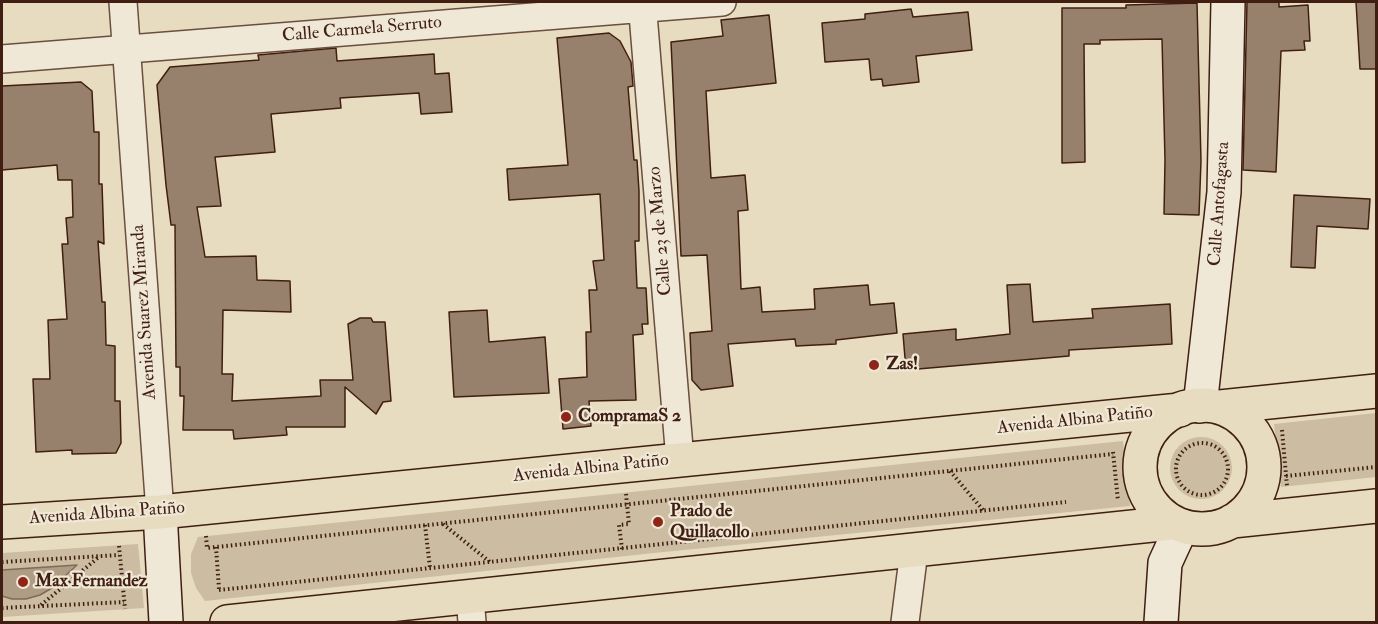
<!DOCTYPE html>
<html>
<head>
<meta charset="utf-8">
<style>
  body { margin:0 }
  #map { position:relative; width:1378px; height:624px; overflow:hidden; background:#e8dcc0; font-family:"IM FELL Double Pica",serif }
  canvas { display:block }
  .frame { position:absolute; inset:0; border:3px solid #401f12; pointer-events:none }
</style>
</head>
<body>
<div id="map">
<canvas width="1378" height="624"></canvas>
<div class="frame"></div>
</div>
<script>
const context = document.querySelector('canvas').getContext('2d');
context.lineJoin = 'round';
function fill(path, color) {
  context.fillStyle = color;
  context.fill(path, 'evenodd');
}
function toPath(rows) {
  const path = new Path2D();
  for (const r of rows) {
    if (r.length === 3) {
      path.moveTo(r[0] + r[2], r[1]);
      path.arc(r[0], r[1], r[2], 0, 2 * Math.PI);
      continue;
    }
    path.moveTo(r[0], r[1]);
    for (let i = 2; i < r.length; i += 2) path.lineTo(r[i], r[i + 1]);
  }
  return path;
}
function stroke(path, color, width, dash) {
  context.strokeStyle = color;
  context.lineWidth = width;
  context.lineCap = dash ? 'butt' : 'round';
  context.setLineDash(dash || []);
  context.stroke(path);
}
function write(font, color, halo, rows, align = 'center') {
  context.font = font + ' "IM FELL Double Pica",serif';
  context.lineWidth = 4.5;
  context.setLineDash([]);
  context.textBaseline = 'middle';
  context.strokeStyle = halo;
  context.fillStyle = color;
  for (const [text, x, y, turn = 0] of rows) {
    context.save();
    context.translate(x, y);
    context.rotate((+turn || 0) * Math.PI / 180);
    context.textAlign = isNaN(turn) ? turn : align;
    if (halo) context.strokeText(text, 0, 0);
    context.fillText(text, 0, 0);
    context.restore();
  }
}
fill(toPath([
  [1376,413,1376,477,1281,487,1274,424],
  [1201,468,31],
  [1123,441,1130,506,654,553,205,601,196,588,191,573,191,554,198,537],
  [138,544,144,608,2,617,2,553]
]), '#cbbca2');
const water = toPath([
  [77,565,52,588,40,595,26,599,12,599,2,596,2,570,77,565]
]);
fill(water, '#af9c85');
stroke(water, '#836a57', 1.5);
const building = toPath([
  [1247,2,1279,2,1279,7,1308,5,1310,41,1304,41,1305,50,1281,51,1276,172,1243,170,1247,2],
  [1356,2,1377,2,1377,69,1360,69,1356,2],
  [1197,3,1201,161,1199,215,1164,214,1165,160,1162,39,1100,40,1100,44,1084,44,1085,162,1062,163,1062,8,1126,8,1126,5,1197,3],
  [911,9,913,17,968,12,972,50,916,56,919,82,883,86,882,79,871,80,869,59,825,62,822,23,865,19,865,14,911,9],
  [769,15,776,83,706,91,711,178,745,175,748,210,738,211,741,289,760,287,762,312,815,309,814,289,868,285,870,305,894,303,897,333,836,340,836,344,796,346,795,339,728,344,733,386,701,390,692,380,690,333,712,331,707,255,681,256,671,42,723,36,721,20,769,15],
  [609,33,620,41,631,62,633,86,628,87,634,160,637,160,639,191,639,241,635,241,637,288,646,288,648,324,642,324,643,334,633,335,636,400,589,401,591,426,563,429,559,379,587,377,586,332,591,332,589,290,597,290,593,261,604,260,600,194,509,200,507,169,568,165,557,38,609,33],
  [336,48,337,61,434,54,435,74,449,73,452,112,421,114,419,93,340,98,341,108,271,114,275,152,215,157,221,206,197,207,205,257,256,256,257,280,290,281,291,312,223,310,222,374,233,374,232,401,321,396,320,380,353,380,348,324,360,318,371,318,373,322,385,322,391,401,383,402,376,414,345,387,345,427,286,427,287,435,234,439,233,430,183,430,184,396,180,396,180,367,176,367,175,225,171,225,166,185,157,85,170,67,259,60,258,55,336,48],
  [81,82,92,91,94,132,99,132,99,184,102,184,104,244,98,241,102,302,105,302,106,345,115,346,115,401,120,401,121,443,116,453,72,454,72,450,36,452,33,379,50,379,48,320,67,319,62,244,68,244,66,218,73,217,72,180,58,180,57,165,2,170,2,86,81,82],
  [1294,195,1370,199,1368,229,1317,226,1315,268,1291,267,1294,195],
  [1030,284,1033,322,1093,318,1092,309,1170,304,1172,344,1069,350,1069,356,906,370,903,334,956,329,956,340,1010,334,1007,285,1030,284],
  [487,310,489,342,545,337,549,393,454,397,449,312,487,310]
]);
fill(building, '#97816c');
stroke(building, '#401f12', 1.5);
const minor = toPath([
  [123,2,160,512],
  [642,2,680,460],
  [2,59,722,2],
  [470,597,472,622],
  [905,622,914,551]
]);
const secondary = toPath([
  [1200,406,1224,192,1228,2],
  [160,512,166,622],
  [1161,622,1165,563,1182,526]
]);
const primary = toPath([
  [1202,467,62],
  [1220,407,1376,391],
  [1232,521,1376,506],
  [2,522,160,512,1180,410],
  [227,622,1171,523]
]);
stroke(minor, '#6a4e3e', 30);
stroke(secondary, '#401f12', 36);
stroke(primary, '#401f12', 36);
stroke(toPath([
  [1282,430,1287,486],
  [1202,469,26],
  [1113,452,1118,501],
  [950,471,983,510],
  [1286,476,1376,467],
  [443,524,490,562],
  [425,525,430,568],
  [206,536,207,548,216,547,1113,454],
  [119,546,125,609],
  [216,547,219,589],
  [622,549,619,525,629,524,626,494],
  [2,562,119,555],
  [219,590,1066,502],
  [41,605,100,556],
  [2,608,124,602]
]), '#401f12', 4, [1.5, 3]);
stroke(minor, '#f0e8d6', 27);
stroke(secondary, '#f0e8d6', 33);
stroke(primary, '#e8dcc0', 33);
for (const [x, y, r, color] of [
  [874,365,6,"#8f2418"],
  [566,417,6,"#8f2418"],
  [658,522,6,"#8f2418"],
  [23,582,6,"#8f2418"]
]) {
  const dot = new Path2D();
  dot.arc(x, y, r, 0, 2 * Math.PI);
  context.fillStyle = color;
  context.fill(dot);
  stroke(dot, '#f0e8d6', 2);
}
write('18px', '#401f12', '#f0e8d6', [
  ["Calle Carmela Serruto",362,30,-5],
  ["Calle Antofagasta",1220,204,-86],
  ["Calle 23 de Marzo",661,231,-95],
  ["Avenida Suarez Miranda",145,312,-94],
  ["Avenida Albina Patiño",1075,421,-6],
  ["Avenida Albina Patiño",591,469,-6],
  ["Avenida Albina Patiño",107,514,-4]
]);
write('bold 18px', '#401f12', '#f0e8d6', [
  ["Zas!",886,365],
  ["CompramaS 2",578,417],
  ["Prado de",670,512],
  ["Quillacollo",670,533],
  ["Max Fernandez",35,582]
], 'left');
</script>
</body>
</html>
